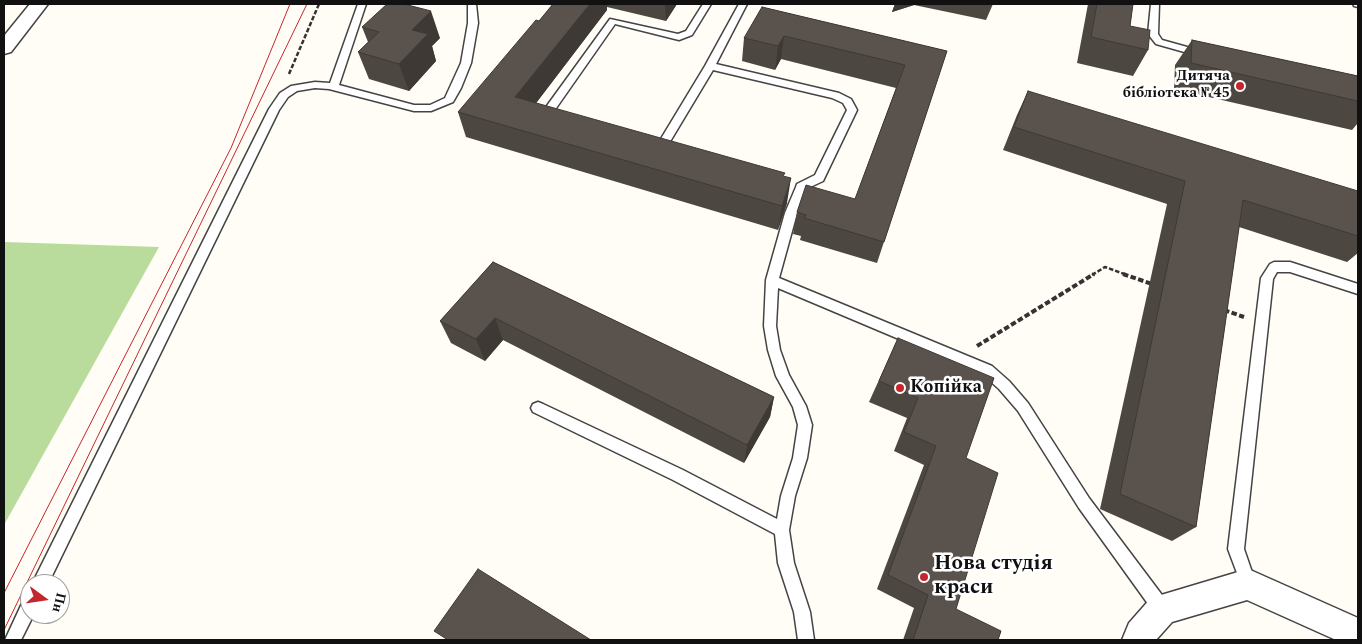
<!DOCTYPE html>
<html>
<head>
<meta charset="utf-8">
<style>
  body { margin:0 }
  #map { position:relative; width:1362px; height:644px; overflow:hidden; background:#fffdf5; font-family:Spectral,serif }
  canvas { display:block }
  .frame { position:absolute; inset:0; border:5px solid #111; pointer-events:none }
  .north { position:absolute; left:20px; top:574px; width:50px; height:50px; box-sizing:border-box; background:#fff; border:1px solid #a0a0a0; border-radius:50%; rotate:104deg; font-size:14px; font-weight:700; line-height:20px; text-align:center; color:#111 }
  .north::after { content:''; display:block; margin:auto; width:18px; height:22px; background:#c4262e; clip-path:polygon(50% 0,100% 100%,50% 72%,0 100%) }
</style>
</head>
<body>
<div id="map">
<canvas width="1362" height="644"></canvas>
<div class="frame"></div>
<div class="north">Пн</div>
</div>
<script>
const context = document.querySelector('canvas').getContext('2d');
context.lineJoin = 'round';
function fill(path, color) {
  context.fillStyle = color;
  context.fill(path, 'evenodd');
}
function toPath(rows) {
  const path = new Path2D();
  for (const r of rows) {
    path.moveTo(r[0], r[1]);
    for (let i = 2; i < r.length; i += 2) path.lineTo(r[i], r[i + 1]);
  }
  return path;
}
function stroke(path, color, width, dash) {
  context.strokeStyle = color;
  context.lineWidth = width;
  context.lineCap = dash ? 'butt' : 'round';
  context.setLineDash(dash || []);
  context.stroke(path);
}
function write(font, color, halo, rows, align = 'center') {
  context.font = font + ' Spectral,serif';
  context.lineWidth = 5;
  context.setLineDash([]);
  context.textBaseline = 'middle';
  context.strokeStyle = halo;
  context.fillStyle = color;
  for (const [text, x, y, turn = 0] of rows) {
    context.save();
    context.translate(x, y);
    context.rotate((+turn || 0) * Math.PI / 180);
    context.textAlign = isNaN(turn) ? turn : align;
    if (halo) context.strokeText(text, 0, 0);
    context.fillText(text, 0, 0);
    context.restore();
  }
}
fill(toPath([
  [4,242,159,247,4,525]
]), '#b9dc9c');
const service = toPath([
  [358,4,366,4,339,85,414,105,430,105,445,98,461,63,468,23,468,4,476,4,478,23,471,63,461,88,453,102,431,111,414,111,329,89,315,88,297,91,288,97,279,110,48,584,32,584,269,109,280,93,291,86,315,82,330,83,358,4],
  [703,4,711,4,692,35,679,40,615,24,552,114,555,117,554,119,541,118,541,114,610,19,678,34,686,31,703,4],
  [739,4,747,4,716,64,839,93,851,99,857,110,823,181,806,189,797,213,779,278,992,366,1009,381,1028,403,1089,498,1168,603,1170,609,1168,615,1162,617,1156,615,1079,508,1018,411,999,389,982,374,778,288,776,326,780,350,789,375,806,406,812,425,807,458,795,496,789,530,794,563,810,612,814,640,798,640,794,612,778,563,775,534,673,480,533,412,531,408,533,404,538,402,543,404,683,470,777,519,781,496,793,458,798,425,793,407,776,376,768,350,764,326,766,280,785,213,796,187,797,184,815,175,847,110,843,103,832,98,713,70,668,145,673,146,674,149,673,152,669,153,657,150,656,147,705,66,739,4],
  [1151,4,1159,4,1158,34,1162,40,1205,52,1205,56,1202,57,1156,44,1148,34,1151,4],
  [1353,4,1358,4,1358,7,1354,6,1353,4],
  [1274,262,1290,262,1358,284,1358,294,1290,272,1277,272,1273,279,1244,549,1256,584,1253,589,1248,592,1243,589,1228,549,1261,278,1270,264,1274,262],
  [30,597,30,614,34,614,21,640,5,640,24,599,30,597]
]);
const minor = toPath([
  [30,4,48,4,11,52,4,54,4,36,30,4],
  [1248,569,1358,618,1358,640,1336,640,1247,600,1172,622,1156,640,1122,640,1129,623,1151,598,1248,569]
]);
stroke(service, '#444', 3);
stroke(minor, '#444', 3);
stroke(toPath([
  [289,74,319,4],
  [1092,275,1105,267,1127,275]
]), '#333', 2.5, [4.5, 2]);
stroke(toPath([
  [1123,274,1152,284],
  [1224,310,1244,317],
  [977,346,1094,274]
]), '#333', 4, [5.5, 2.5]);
fill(service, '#fff');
fill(minor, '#fff');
stroke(toPath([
  [4,593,231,148,290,4],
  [4,630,307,4]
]), '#c4262e', 1);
fill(toPath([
  [553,4,677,4,666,21,607,7,607,10,536,103,784,177,787,203,778,230,466,137,458,112,539,21],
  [895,4,993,4,986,20,914,5,892,12],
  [1088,4,1133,4,1130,26,1148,50,1133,76,1077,63],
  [762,7,947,51,877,263,800,240,801,236,793,234,797,212,855,199,896,88,781,59,775,70,742,61,744,38],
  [362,27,440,38,432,46,436,61,409,91,369,79,358,52,368,42],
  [1192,40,1358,76,1358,123,1352,130,1174,89,1175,65],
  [1028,91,1358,236,1358,253,1347,262,1239,227,1196,527,1172,541,1100,509,1167,204,1003,150,1017,115],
  [493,262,774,397,770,417,744,463,503,340,485,361,451,343,440,321],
  [898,338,966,458,956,609,998,640,903,640,914,608,877,589,924,465,894,451,907,418,869,402]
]), '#4d4742');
fill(toPath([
  [590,4,607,4,607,10,521,123,515,97],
  [665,4,677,4,666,21],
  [895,4,914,4,914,5,892,12],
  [431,11,440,38,432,46,436,61,409,91,399,64,412,30],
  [784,36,781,59,775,70,778,46],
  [791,178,787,203,778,230,782,206],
  [495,318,503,340,485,361,476,339],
  [774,397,770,417,744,463,747,445]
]), '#3f3936');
const building = toPath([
  [387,4,404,4,431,11,412,30,428,34,399,64,358,52,379,32,362,27,387,4],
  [553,4,590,4,515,97,785,173,783,176,791,178,782,206,458,112,536,20,539,21,553,4],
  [1097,4,1133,4,1130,26,1150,30,1148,50,1091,37,1097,4],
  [762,7,947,51,884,242,804,218,806,215,797,212,806,185,855,199,905,65,784,36,778,46,744,38,762,7],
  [1192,40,1358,76,1358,101,1191,63,1192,40],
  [1028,91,1358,191,1358,236,1243,200,1196,527,1120,494,1185,181,1014,127,1028,91],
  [493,262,774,397,747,445,495,318,476,339,440,321,493,262],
  [898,338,994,378,966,458,998,473,956,609,1001,631,998,640,913,640,928,595,888,575,936,446,904,432,918,398,879,381,898,338],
  [478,569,591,640,448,640,434,631,478,569]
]);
fill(building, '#5a524d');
stroke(building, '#3f3936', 1);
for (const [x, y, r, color] of [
  [1240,86,5,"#c4262e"],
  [900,388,5,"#c4262e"],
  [924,577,5,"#c4262e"]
]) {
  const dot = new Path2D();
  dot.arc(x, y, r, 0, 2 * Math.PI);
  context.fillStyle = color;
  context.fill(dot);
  stroke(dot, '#fff', 2);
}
write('bold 15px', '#111', '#fff', [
  ["Дитяча",1230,77],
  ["бібліотека № 45",1230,94]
], 'right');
write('bold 18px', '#111', '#fff', [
  ["Копійка",910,388]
], 'left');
write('bold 21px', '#111', '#fff', [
  ["Нова студія",934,565],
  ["краси",934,589]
], 'left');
</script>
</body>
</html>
